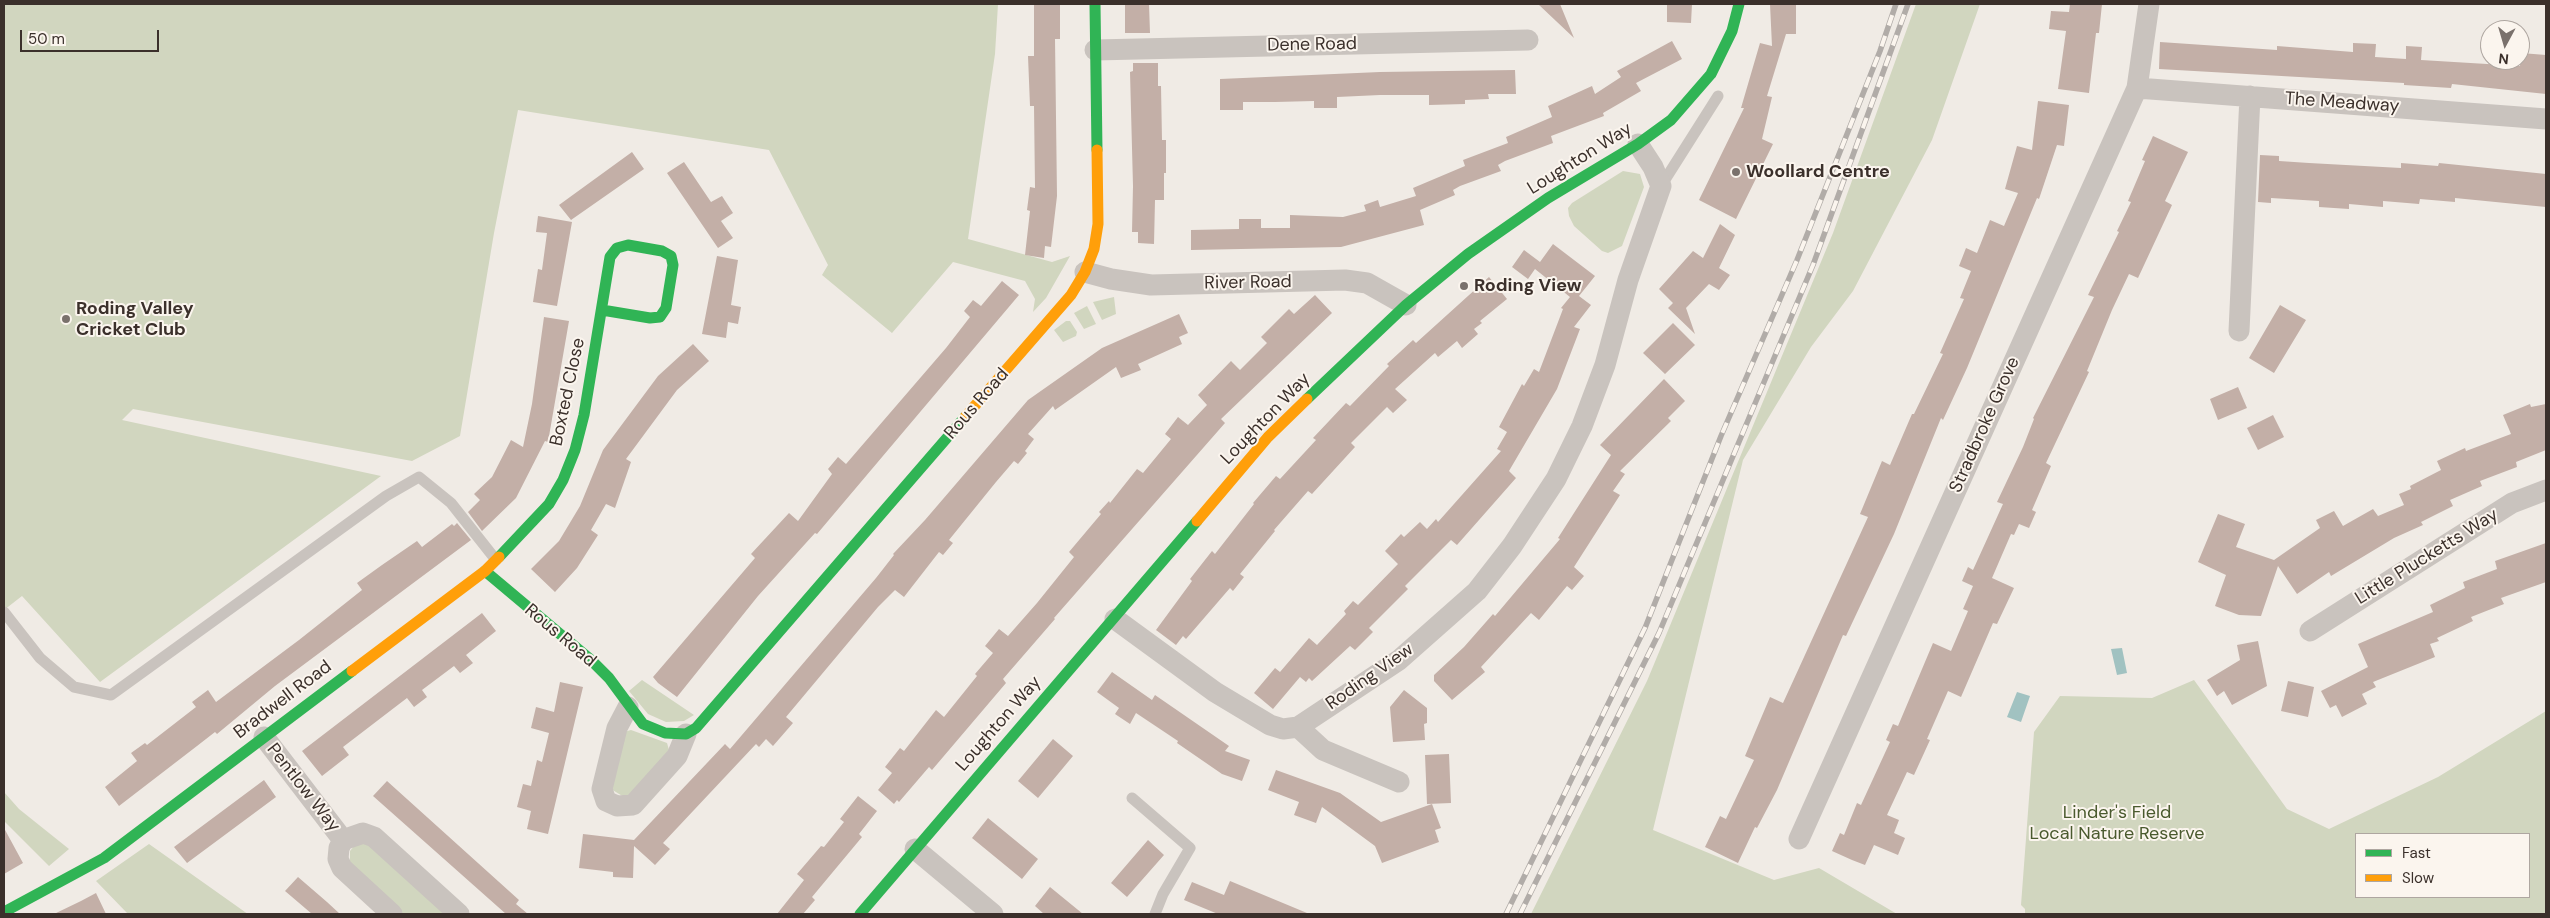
<!DOCTYPE html>
<html>
<head>
<meta charset="utf-8">
<style>
  body { margin:0 }
  #map { position:relative; width:2550px; height:918px; overflow:hidden; background:#f0ebe5; font-family:"DM Sans",sans-serif }
  canvas { display:block }
  .frame { position:absolute; inset:0; border:5px solid #3b302b; pointer-events:none }
  .legend { position:absolute; left:2355px; top:833px; width:175px; height:65px; box-sizing:border-box; background:#fbf5ee; border:1px solid #aea6a0; margin:0; padding:6px 9px; list-style:none; font-size:15px; color:#3b302b }
  .legend li { display:flex; align-items:center; gap:10px; height:25px }
  .legend b { width:25px; border:1px solid #aea6a0 }
  .north { position:absolute; left:2480px; top:20px; width:50px; height:50px; box-sizing:border-box; background:#fbf5ee; border:1px solid #aea6a0; border-radius:50%; rotate:186deg; font-size:14px; font-weight:700; line-height:20px; text-align:center; color:#3b302b }
  .north::after { content:''; display:block; margin:auto; width:18px; height:22px; background:#7a716c; clip-path:polygon(50% 0,100% 100%,50% 72%,0 100%) }
  .scale { position:absolute; left:20px; top:30px; width:139px; height:22px; box-sizing:border-box; border:2px solid #3b302b; border-top:0; padding-left:6px; font-size:15px; line-height:18px; white-space:nowrap; color:#3b302b; -webkit-text-stroke:4px #fbf5ee; paint-order:stroke }
</style>
</head>
<body>
<div id="map">
<canvas width="2550" height="918"></canvas>
<div class="frame"></div>
<ul class="legend">
<li><b style="height:6px;background:#30b455"></b>Fast</li>
<li><b style="height:6px;background:#ff9f0a"></b>Slow</li>
</ul>
<div class="north">N</div>
<div class="scale">50 m</div>
</div>
<script>
const context = document.querySelector('canvas').getContext('2d');
context.lineJoin = 'round';
function fill(path, color) {
  context.fillStyle = color;
  context.fill(path, 'evenodd');
}
function toPath(rows) {
  const path = new Path2D();
  for (const r of rows) {
    path.moveTo(r[0], r[1]);
    for (let i = 2; i < r.length; i += 2) path.lineTo(r[i], r[i + 1]);
  }
  return path;
}
function stroke(path, color, width, dash) {
  context.strokeStyle = color;
  context.lineWidth = width;
  context.lineCap = dash ? 'butt' : 'round';
  context.setLineDash(dash || []);
  context.stroke(path);
}
function write(font, color, halo, rows, align = 'center') {
  context.font = font + ' "DM Sans",sans-serif';
  context.lineWidth = 4;
  context.setLineDash([]);
  context.textBaseline = 'middle';
  context.strokeStyle = halo;
  context.fillStyle = color;
  for (const [text, x, y, turn = 0] of rows) {
    context.save();
    context.translate(x, y);
    context.rotate((+turn || 0) * Math.PI / 180);
    context.textAlign = isNaN(turn) ? turn : align;
    if (halo) context.strokeText(text, 0, 0);
    context.fillText(text, 0, 0);
    context.restore();
  }
}
fill(toPath([
  [4,4,998,4,995,54,968,239,1052,262,1070,256,1046,298,1033,312,1035,299,1025,281,953,262,892,333,822,275,828,265,769,150,518,110,494,233,460,436,412,461,133,409,122,420,381,476,100,682,22,596,4,610],
  [1916,4,1980,4,1932,140,1853,291,1811,347,1743,460,1653,830,1774,880,1819,868,1897,914,1531,914,1647,681,1833,233],
  [1623,171,1640,174,1644,187,1622,246,1608,253,1602,251,1574,226,1569,216,1568,208,1572,203],
  [1114,297,1116,314,1102,320,1093,302],
  [1087,306,1096,324,1084,329,1074,313],
  [1066,321,1070,321,1077,332,1076,336,1063,342,1054,330],
  [642,680,694,715,684,721,666,722,648,714,629,691],
  [2194,680,2287,809,2329,829,2438,777,2546,711,2546,914,2025,914,2025,909,2021,905,2034,732,2060,696,2152,698],
  [2356,834,2529,834,2529,897,2356,897],
  [631,730,667,743,669,750,633,793,624,797,611,789,624,732],
  [4,792,19,809,69,849,49,866,4,821],
  [362,843,370,845,447,914,402,914,350,868,350,851,355,845],
  [149,844,245,912,248,914,128,914,96,881]
]), '#d1d6bf');
fill(toPath([
  [2122,648,2127,673,2117,675,2111,649],
  [2017,692,2030,696,2021,722,2007,717]
]), '#a1c2c1');
fill(toPath([
  [1034,4,1060,4,1060,39,1055,39,1057,196,1051,247,1045,246,1044,258,1025,255,1030,211,1027,210,1030,187,1035,188,1034,106,1030,106,1028,56,1034,56],
  [1125,4,1149,4,1150,33,1125,33],
  [1538,4,1560,4,1574,38],
  [1667,4,1692,4,1691,23,1667,22],
  [1770,4,1796,4,1796,34,1786,34,1767,96,1772,97,1762,139,1773,144,1736,219,1699,200,1744,108,1741,108,1760,43,1772,46],
  [2070,4,2102,4,2099,33,2096,33,2089,93,2058,89,2066,31,2049,29,2051,11,2069,12],
  [1672,41,1682,59,1636,83,1641,91,1603,113,1604,116,1551,136,1553,143,1505,161,1498,165,1501,171,1460,186,1453,190,1455,195,1420,210,1424,225,1341,247,1191,250,1191,230,1239,229,1239,219,1261,219,1261,228,1290,228,1290,215,1343,217,1366,211,1364,205,1378,200,1380,207,1416,196,1413,188,1465,166,1463,160,1508,143,1506,137,1552,117,1548,106,1592,86,1595,94,1621,77,1617,71],
  [2160,42,2277,50,2277,46,2353,52,2353,43,2376,44,2375,57,2406,59,2406,46,2422,47,2421,60,2520,66,2521,53,2546,55,2546,94,2452,84,2451,88,2404,85,2404,83,2159,69],
  [1133,63,1158,63,1158,86,1161,86,1162,140,1166,140,1166,173,1164,173,1164,200,1155,200,1154,244,1138,243,1138,232,1132,232,1133,186,1130,72,1133,71],
  [1515,70,1516,94,1488,94,1489,99,1465,100,1465,104,1429,105,1429,95,1380,95,1337,97,1337,108,1314,108,1314,101,1275,102,1243,102,1243,110,1220,110,1220,79,1380,72],
  [2038,101,2069,105,2064,146,2057,145,2039,199,2037,198,1967,368,1943,420,1941,418,1894,534,1846,636,1843,635,1777,790,1757,828,1755,827,1738,863,1705,847,1720,816,1726,819,1754,760,1745,756,1770,697,1783,703,1815,633,1868,517,1860,514,1882,461,1890,465,1912,414,1914,414,1943,354,1940,353,1964,299,1960,298,1971,271,1959,266,1966,248,1977,253,1990,220,2004,226,2018,193,2005,189,2017,146,2032,150],
  [2153,136,2188,152,2165,201,2172,205,2138,278,2129,274,2112,310,2087,371,2089,372,2046,463,2051,466,2032,510,2036,512,2029,528,2019,524,2014,535,2011,534,1992,578,2014,588,1997,624,1993,623,1961,697,1948,691,1927,739,1930,740,1914,775,1907,772,1887,815,1899,820,1894,833,1905,838,1898,855,1874,845,1865,865,1852,860,1832,851,1840,833,1844,835,1857,803,1861,805,1890,742,1886,740,1893,724,1898,726,1933,643,1951,651,1968,611,1963,609,1973,586,1962,581,1968,567,1973,570,2003,504,1997,502,2023,447,2034,419,2033,418,2094,297,2088,295,2119,232,2117,231,2131,202,2128,201,2145,161,2142,160],
  [632,152,644,169,571,220,559,205],
  [2260,155,2279,156,2279,161,2309,163,2401,168,2401,163,2438,166,2439,163,2546,174,2546,207,2455,198,2455,202,2420,199,2419,204,2383,201,2383,207,2349,204,2349,209,2319,207,2319,201,2271,198,2271,203,2258,202],
  [684,162,711,202,722,196,733,213,721,221,733,238,718,248,667,173],
  [538,216,572,222,557,306,533,302,538,269,542,270,547,233,536,232],
  [1720,224,1735,235,1719,268,1730,275,1719,290,1709,284,1686,308,1695,334,1668,308,1673,303,1659,289,1693,251,1703,258],
  [1553,244,1595,276,1579,296,1591,305,1574,327,1580,329,1557,389,1509,471,1516,478,1457,545,1451,540,1405,586,1408,589,1369,628,1373,632,1355,650,1350,646,1312,681,1309,678,1306,682,1300,677,1273,709,1254,693,1275,668,1280,672,1309,638,1317,645,1346,614,1344,611,1353,601,1358,605,1398,564,1385,551,1401,534,1404,537,1420,522,1427,529,1436,519,1438,522,1501,451,1497,449,1507,432,1499,427,1522,384,1524,386,1534,369,1539,372,1563,309,1561,308,1570,297,1535,269,1528,279,1512,267,1524,250,1540,262],
  [717,256,738,260,731,305,741,307,738,324,728,322,726,338,702,334],
  [1489,277,1507,299,1480,321,1482,323,1474,329,1478,334,1462,348,1457,341,1438,357,1435,353,1395,389,1407,400,1393,413,1387,407,1351,443,1355,447,1312,494,1308,491,1274,530,1275,531,1240,574,1244,577,1233,591,1230,588,1186,639,1183,636,1176,645,1156,630,1192,581,1190,579,1212,551,1215,554,1254,504,1253,503,1276,476,1280,479,1316,440,1313,438,1346,403,1350,406,1389,366,1387,364,1413,340,1416,343],
  [1002,281,1019,295,817,534,815,533,758,596,677,697,658,683,653,677,755,558,751,554,789,513,798,521,832,474,828,469,838,457,846,464,946,348,970,317,964,311,973,300,981,306],
  [1315,295,1332,313,1221,419,1225,423,1054,618,1055,619,1003,679,1006,683,932,770,929,767,899,802,897,800,894,804,878,790,892,773,885,767,900,748,904,751,936,710,944,717,977,676,975,674,993,653,985,646,999,629,1008,636,1037,603,1074,557,1069,552,1101,514,1099,512,1109,501,1110,503,1137,469,1143,473,1171,439,1165,434,1178,417,1188,425,1207,405,1198,395,1231,361,1240,370,1267,343,1261,337,1289,309,1294,314],
  [2280,305,2306,320,2274,373,2249,358],
  [1179,314,1188,333,1179,337,1182,344,1138,364,1141,370,1121,378,1116,367,1055,410,1053,406,1028,434,1034,439,1025,451,1027,453,1018,464,1014,461,996,482,949,540,953,543,943,555,939,552,904,597,895,590,878,607,786,717,793,723,773,746,766,739,759,747,756,744,663,843,670,849,655,865,634,846,633,878,613,877,613,872,579,868,583,834,634,840,725,744,730,749,876,578,894,555,893,554,925,520,1028,400,1102,348],
  [544,317,569,321,548,442,545,441,516,498,482,531,468,512,480,500,474,494,492,477,511,440,523,447,532,404],
  [1673,323,1695,345,1665,374,1643,353],
  [693,344,709,361,677,390,626,459,631,462,615,508,606,504,591,530,598,535,577,568,555,592,531,569,559,541,580,506,603,450,658,376],
  [1664,379,1685,401,1668,418,1671,421,1620,471,1625,474,1613,491,1620,495,1574,567,1584,576,1572,590,1567,586,1539,620,1531,613,1481,667,1485,672,1452,700,1434,681,1434,675,1464,647,1493,614,1495,616,1560,539,1558,538,1611,455,1600,445],
  [2238,387,2247,408,2218,420,2210,399],
  [2530,404,2531,407,2546,404,2546,450,2516,462,2517,467,2480,481,2482,486,2450,500,2453,506,2421,522,2423,525,2394,538,2331,576,2329,572,2297,594,2278,566,2261,616,2239,615,2215,606,2226,575,2198,562,2218,514,2245,524,2236,547,2274,560,2320,528,2316,520,2334,511,2343,526,2373,509,2378,516,2404,505,2399,494,2411,489,2410,486,2441,470,2437,461,2465,448,2466,451,2511,434,2503,415],
  [2273,415,2284,437,2258,450,2247,428],
  [457,523,471,540,275,686,217,734,215,732,197,746,119,806,105,787,137,761,131,753,145,743,147,745,196,707,192,702,208,690,216,702,299,640,362,590,357,583,382,565,417,541,422,547,452,524,454,526],
  [2546,543,2546,582,2501,598,2504,604,2471,617,2473,621,2437,638,2439,641,2430,644,2435,657,2373,682,2376,687,2362,694,2367,704,2342,717,2336,705,2330,708,2321,691,2368,667,2358,644,2433,612,2430,605,2465,588,2463,582,2497,569,2495,561],
  [482,613,496,631,466,655,473,663,460,673,454,666,422,690,427,697,414,707,407,698,390,711,343,747,349,755,322,776,302,751],
  [2258,641,2267,686,2232,705,2224,691,2217,696,2207,680,2240,660,2237,645],
  [1112,672,1152,700,1155,695,1229,746,1225,751,1250,760,1242,781,1222,774,1177,743,1178,741,1136,713,1130,724,1115,714,1119,708,1097,692],
  [2288,681,2314,687,2308,717,2281,711],
  [560,682,583,687,548,834,527,829,531,811,517,807,523,784,531,786,537,760,542,762,549,733,531,728,536,707,554,712],
  [1404,690,1427,708,1427,723,1424,724,1425,740,1393,742,1390,707],
  [1053,739,1073,756,1038,798,1018,781],
  [1449,754,1451,803,1427,804,1425,755],
  [1276,770,1340,793,1381,822,1432,804,1441,828,1435,830,1439,842,1382,863,1375,846,1322,807,1316,823,1294,815,1299,802,1268,790],
  [264,780,276,797,187,863,174,847],
  [387,781,519,900,516,904,528,914,506,914,373,796],
  [858,796,877,811,859,834,862,837,812,897,815,900,803,914,777,914,804,880,797,874,821,846,824,847,844,822,840,819],
  [988,818,1038,859,1022,879,972,838],
  [4,828,23,863,4,874],
  [1148,840,1164,855,1127,897,1111,883],
  [298,877,327,902,340,914,312,914,285,891],
  [1230,881,1307,913,1307,914,1218,914,1184,900,1192,882,1224,895],
  [1050,887,1083,914,1044,914,1035,906],
  [96,893,106,914,54,914,81,901]
]), '#c3afa7');
stroke(toPath([
  [1661,186,1718,96],
  [4,612,40,658,74,687,111,695,386,496,419,477,451,503,496,560],
  [1132,798,1190,848,1163,894,1155,914]
]), '#c9c3be', 11);
stroke(toPath([
  [1095,50,1528,40],
  [2137,88,2546,119],
  [1085,272,1111,279,1151,285,1345,280,1367,283,1406,305],
  [2239,331,2250,96],
  [1115,619,1215,692,1270,725,1283,729,1298,727,1399,660,1477,591,1512,546,1556,479,1582,426,1605,365,1628,280,1661,186,1653,167,1638,144],
  [2310,631,2512,503,2546,490],
  [628,707,617,728,602,789,606,801,617,806,633,805,677,756,686,734],
  [1298,727,1323,750,1399,782],
  [264,737,343,840,339,848,338,859,342,868,392,914],
  [1799,839,2137,88,2149,4],
  [343,840,363,833,374,837,459,914],
  [915,849,993,914]
]), '#c9c3be', 21);
stroke(toPath([
  [1095,4,1097,150],
  [1307,399,1406,305,1468,254,1548,198,1638,144,1671,120,1711,74,1732,31,1739,4],
  [499,557,549,504,563,480,575,450,584,415,610,257,617,248,628,245,662,251,671,256,673,265,666,308,660,317,650,318,602,310],
  [485,571,591,660,609,678,643,724,665,733,686,734,696,728,965,417],
  [4,912,104,858,352,671],
  [860,914,1197,521]
]), '#30b455', 11);
stroke(toPath([
  [965,417,1071,295,1085,272,1094,249,1098,224,1097,150],
  [1197,521,1268,437,1307,399],
  [352,671,485,571,499,557]
]), '#ff9f0a', 11);
const rail = toPath([
  [1506,914,1645,628,1721,436,1797,260,1880,51,1896,4],
  [1520,914,1659,633,1813,265,1908,4]
]);
stroke(rail, '#b1aca8', 5.5);
stroke(rail, '#fbf5ee', 4, [11]);
for (const [x, y, r, color] of [
  [1736,172,5,"#7a716c"],
  [1464,286,5,"#7a716c"],
  [66,319,5,"#7a716c"]
]) {
  const dot = new Path2D();
  dot.arc(x, y, r, 0, 2 * Math.PI);
  context.fillStyle = color;
  context.fill(dot);
  stroke(dot, '#fbf5ee', 2);
}
write('18px', '#3b302b', '#fbf5ee', [
  ["Dene Road",1312,45,-1],
  ["The Meadway",2342,103,4],
  ["Loughton Way",1580,159,-32],
  ["River Road",1248,283,-1],
  ["Boxted Close",568,392,-78],
  ["Rous Road",977,404,-49],
  ["Loughton Way",1266,419,-46],
  ["Stradbroke Grove",1985,425,-66],
  ["Little Plucketts Way",2427,557,-32],
  ["Rous Road",560,636,40],
  ["Roding View",1370,677,-35],
  ["Bradwell Road",283,700,-37],
  ["Loughton Way",999,724,-49],
  ["Pentlow Way",303,788,52]
]);
write('bold 18px', '#3b302b', '#fbf5ee', [
  ["Woollard Centre",1746,172],
  ["Roding View",1474,286],
  ["Roding Valley",76,309],
  ["Cricket Club",76,330]
], 'left');
write('18px', '#4a5a2e', '#fbf5ee', [
  ["Linder's Field",2117,813],
  ["Local Nature Reserve",2117,834]
]);
</script>
</body>
</html>
